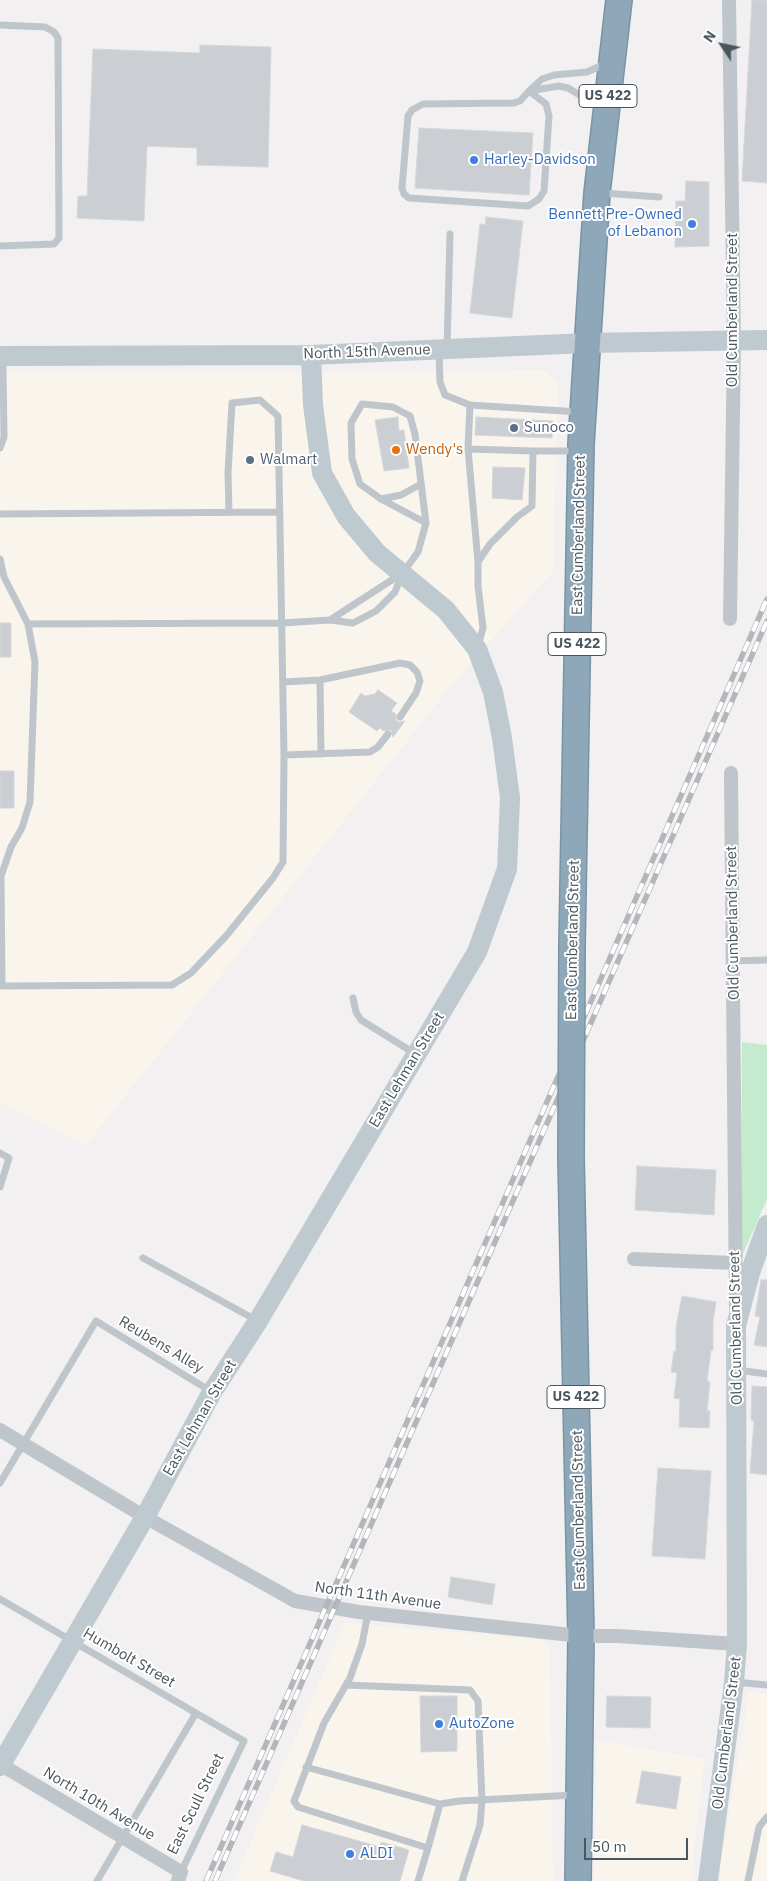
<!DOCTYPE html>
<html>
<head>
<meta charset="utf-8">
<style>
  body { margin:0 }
  #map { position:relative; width:767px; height:1881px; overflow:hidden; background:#f2f0f1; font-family:"IBM Plex Sans",sans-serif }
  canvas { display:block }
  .north { position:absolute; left:697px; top:20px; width:50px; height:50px; -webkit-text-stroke:4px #fff; paint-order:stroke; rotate:304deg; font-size:14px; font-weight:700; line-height:20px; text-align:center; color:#4a565c }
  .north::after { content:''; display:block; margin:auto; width:18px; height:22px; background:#4a565c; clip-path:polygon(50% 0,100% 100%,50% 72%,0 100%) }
  .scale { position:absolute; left:584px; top:1838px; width:104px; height:22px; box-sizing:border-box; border:2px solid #4a565c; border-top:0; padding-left:6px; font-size:15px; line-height:18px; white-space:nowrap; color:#4a565c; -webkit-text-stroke:4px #fff; paint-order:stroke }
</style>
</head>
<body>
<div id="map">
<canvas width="767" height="1881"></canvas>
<div class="north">N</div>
<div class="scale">50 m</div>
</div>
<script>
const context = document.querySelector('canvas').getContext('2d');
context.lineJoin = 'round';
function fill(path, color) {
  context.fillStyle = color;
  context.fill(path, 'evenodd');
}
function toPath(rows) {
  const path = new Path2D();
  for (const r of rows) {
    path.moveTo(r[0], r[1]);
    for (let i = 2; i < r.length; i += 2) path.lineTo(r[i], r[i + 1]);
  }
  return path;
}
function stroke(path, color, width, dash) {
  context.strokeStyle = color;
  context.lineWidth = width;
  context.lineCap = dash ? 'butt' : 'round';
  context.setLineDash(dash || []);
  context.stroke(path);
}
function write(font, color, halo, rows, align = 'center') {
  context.font = font + ' "IBM Plex Sans",sans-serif';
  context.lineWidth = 4;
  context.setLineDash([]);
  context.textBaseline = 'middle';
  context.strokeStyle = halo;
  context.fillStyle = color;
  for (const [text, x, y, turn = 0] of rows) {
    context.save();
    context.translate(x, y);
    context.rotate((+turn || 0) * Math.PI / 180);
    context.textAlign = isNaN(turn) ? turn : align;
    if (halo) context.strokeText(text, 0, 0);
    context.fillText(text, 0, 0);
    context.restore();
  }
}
fill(toPath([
  [543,370,558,383,553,571,449,688,86,1145,0,1103,0,372,346,373],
  [345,1623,528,1638,541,1639,550,1647,553,1881,234,1881],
  [749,1692,767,1694,767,1881,718,1881],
  [597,1740,704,1759,691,1881,594,1881]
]), '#faf5ec');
fill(toPath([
  [742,1042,767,1045,767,1199,741,1258]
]), '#c4ebce');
const building = toPath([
  [752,0,767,0,767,183,742,181,752,0],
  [200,45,271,47,268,167,197,165,197,148,147,146,144,221,77,218,78,196,87,196,93,49,200,53,200,45],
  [419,128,533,133,529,195,415,188,419,128],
  [686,181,709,182,709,246,675,247,676,201,685,201,686,181],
  [486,217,523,221,512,318,470,313,480,224,485,225,486,217],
  [398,417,399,431,404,430,409,468,384,471,375,420,398,417],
  [476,417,553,421,552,438,475,435,476,417],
  [493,467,525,468,522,500,492,498,493,467],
  [0,623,11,623,11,657,0,657,0,623],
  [378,690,397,703,391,711,396,714,396,720,399,722,405,721,393,737,391,730,384,731,380,728,377,731,349,712,361,693,365,696,375,694,378,690],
  [0,771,14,771,14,808,0,808,0,771],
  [637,1166,716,1170,714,1215,635,1210,637,1166],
  [761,1280,767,1280,767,1347,754,1345,760,1317,755,1316,761,1280],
  [682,1296,716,1302,713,1321,713,1350,711,1350,707,1381,710,1382,707,1411,710,1411,709,1428,679,1427,680,1399,674,1398,677,1373,671,1372,674,1351,676,1352,676,1327,682,1296],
  [752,1386,767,1387,767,1475,750,1473,754,1421,751,1420,752,1386],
  [658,1468,711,1471,705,1559,652,1556,658,1468],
  [451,1577,495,1584,492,1605,448,1597,451,1577],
  [420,1696,457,1696,457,1751,421,1752,420,1696],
  [607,1696,651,1697,650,1728,606,1727,607,1696],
  [642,1771,681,1777,676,1809,636,1803,642,1771],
  [302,1825,380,1847,381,1842,409,1850,400,1881,304,1881,270,1871,276,1852,293,1857,302,1825]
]);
fill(building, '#cbced2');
stroke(building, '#d5d7db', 1);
const highway = toPath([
  [572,945,581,444,597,193,619,0],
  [571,1157,581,1636,578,1881]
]);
stroke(highway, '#7994a5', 28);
stroke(toPath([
  [0,25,45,27,54,32,58,38,59,238,54,244,0,246],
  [529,91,546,104,549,116,544,191,539,199,528,206,409,198,404,194,402,188,408,116,412,110,423,104,514,103,520,101,529,91],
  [601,108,568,88,559,86,529,91,542,79,554,75,587,72,607,63],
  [602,193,659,197],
  [447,349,450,234],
  [439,351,440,382,445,395,470,405,468,449,533,451],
  [0,361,3,366,4,437,0,448],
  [470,405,579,412],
  [468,449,478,562],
  [381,499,401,495,421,484],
  [0,514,280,512],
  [0,559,4,577,28,624,35,662,30,802,22,828,11,847,1,876,2,986,172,985,191,973,226,936,273,878,283,862,284,755,278,416,260,400,232,403,228,473,229,512],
  [330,620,401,574],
  [28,624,282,623,330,620,353,623,376,611,395,592,402,574,418,552,426,523,415,434,410,416,393,407,362,404,351,423,352,459,360,484,381,499,426,523],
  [478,646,483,628,478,586,478,562,490,544,517,517,532,506,533,451,577,451],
  [320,680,321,754],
  [283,682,320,680,400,663,410,665,417,672,420,681,416,693,400,717],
  [284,755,370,752,378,747,388,734],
  [733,961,767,960],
  [353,998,356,1012,361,1020,414,1053],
  [0,1153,9,1158,0,1187],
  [143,1258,256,1320],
  [738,1370,767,1374],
  [0,1483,96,1321,212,1392],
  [0,1599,244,1741,181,1872],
  [368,1613,362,1644,350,1678,324,1723,294,1801,298,1807,428,1848,418,1881],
  [734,1682,767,1685],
  [346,1685,470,1690,478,1701,482,1801,480,1825,462,1881],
  [306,1767,440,1804,459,1801,575,1795],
  [428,1848,440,1804],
  [97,1881,196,1713],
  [748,1881,759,1827,767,1817]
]), '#bec6cb', 7);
stroke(toPath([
  [729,0,734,341,730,619],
  [731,773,736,1308],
  [634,1259,734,1263],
  [0,1430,145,1517,295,1601,359,1612,581,1636,618,1636,737,1644],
  [0,1764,181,1872,178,1881]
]), '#bec6cb', 14);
stroke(toPath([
  [0,356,311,355,587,343,767,340],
  [0,1766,145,1517,212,1392,258,1321,477,952,507,869,510,798,502,738,493,692,477,649,446,610,377,553,346,516,322,473,313,405,311,355],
  [708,1881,734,1682,737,1644,736,1326,750,1273,767,1225]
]), '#bec9d0', 20);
stroke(highway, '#8ea8b9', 25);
const rail = toPath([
  [206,1881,767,599],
  [215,1881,767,621]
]);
stroke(rail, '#b3b6ba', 5.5);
stroke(rail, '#fff', 4, [11]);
const highwayBridge = toPath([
  [571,1157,572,945]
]);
stroke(highwayBridge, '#7994a5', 28, []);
stroke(highwayBridge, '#8ea8b9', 25);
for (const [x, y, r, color] of [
  [474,160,5,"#3f7fe0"],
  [692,224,5,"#3f7fe0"],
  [514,428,5,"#5c6f8a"],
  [396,450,5,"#e8710a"],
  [250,460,5,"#5c6f8a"],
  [439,1724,5,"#3f7fe0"],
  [350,1854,5,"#3f7fe0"]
]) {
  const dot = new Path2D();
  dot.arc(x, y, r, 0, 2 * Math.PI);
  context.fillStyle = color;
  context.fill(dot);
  stroke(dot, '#fff', 2);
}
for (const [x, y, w] of [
  [608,96,58],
  [577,644,58],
  [576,1397,58]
]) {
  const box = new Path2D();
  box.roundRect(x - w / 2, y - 11.5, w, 23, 4);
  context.fillStyle = '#fff';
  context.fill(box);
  stroke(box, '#4a565c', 1);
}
write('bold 14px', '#4a565c', null, [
  ["US 422",608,96],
  ["US 422",577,644],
  ["US 422",576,1397]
]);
write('15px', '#366cbe', '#fff', [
  ["Harley-Davidson",484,160],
  ["Bennett Pre-Owned",682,215,"right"],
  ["of Lebanon",682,232,"right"],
  ["AutoZone",449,1724],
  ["ALDI",360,1854]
], 'left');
write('15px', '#4a565c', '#fff', [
  ["Old Cumberland Street",733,310,-90],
  ["North 15th Avenue",367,352,-2],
  ["East Cumberland Street",579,535,-89],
  ["Old Cumberland Street",733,923,-91],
  ["East Cumberland Street",573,940,-89],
  ["East Lehman Street",407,1070,-59],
  ["Old Cumberland Street",736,1328,-91],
  ["Reubens Alley",161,1345,31],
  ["East Lehman Street",200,1418,-60],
  ["East Cumberland Street",579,1510,-91],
  ["North 11th Avenue",378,1596,8],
  ["Humbolt Street",129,1658,30],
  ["Old Cumberland Street",727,1733,-83],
  ["North 10th Avenue",99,1804,31],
  ["East Scull Street",196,1804,-64]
]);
write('15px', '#4e5e75', '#fff', [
  ["Sunoco",524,428],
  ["Walmart",260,460]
], 'left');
write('15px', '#c56008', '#fff', [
  ["Wendy's",406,450]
], 'left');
</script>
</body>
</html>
